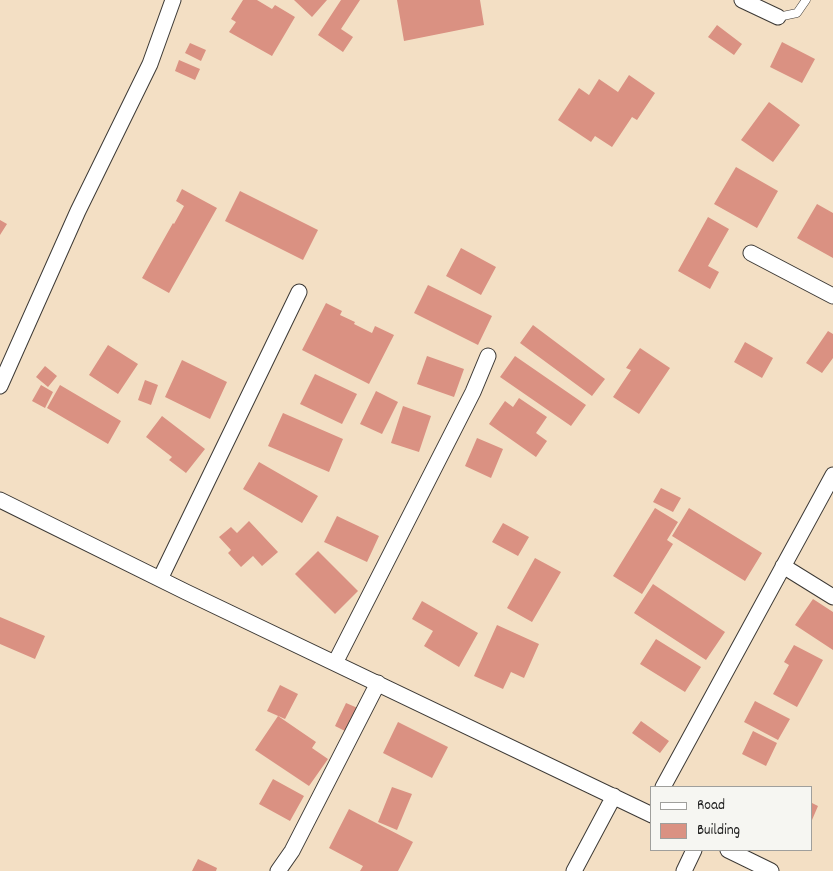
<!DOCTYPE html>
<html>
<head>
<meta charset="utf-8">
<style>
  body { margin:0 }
  #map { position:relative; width:833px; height:871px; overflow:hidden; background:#f3dfc4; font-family:Dekko,sans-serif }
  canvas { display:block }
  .legend { position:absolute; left:650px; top:786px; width:162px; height:65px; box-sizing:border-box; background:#f6f6f2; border:1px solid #9f9f9c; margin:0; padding:6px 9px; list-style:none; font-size:15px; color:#1c1c1c }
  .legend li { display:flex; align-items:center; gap:10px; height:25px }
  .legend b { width:25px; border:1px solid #9f9f9c }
</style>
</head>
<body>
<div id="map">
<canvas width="833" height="871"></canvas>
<ul class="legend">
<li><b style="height:6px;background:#fff"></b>Road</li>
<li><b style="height:14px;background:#da9182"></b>Building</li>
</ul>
</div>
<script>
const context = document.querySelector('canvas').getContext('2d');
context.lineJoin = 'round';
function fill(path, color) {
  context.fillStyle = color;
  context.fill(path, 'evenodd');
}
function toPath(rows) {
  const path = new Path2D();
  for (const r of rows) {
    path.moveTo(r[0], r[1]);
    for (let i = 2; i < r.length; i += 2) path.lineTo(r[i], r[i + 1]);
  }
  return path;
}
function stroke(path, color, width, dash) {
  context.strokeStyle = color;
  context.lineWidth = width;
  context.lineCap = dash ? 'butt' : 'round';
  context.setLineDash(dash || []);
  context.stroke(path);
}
fill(toPath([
  [243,0,257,0,272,9,275,5,295,17,272,56,229,32,236,22,231,19],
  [294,0,327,0,312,17],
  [341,0,360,0,341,29,353,37,343,52,318,35],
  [397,0,480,0,484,25,404,41],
  [717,25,742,44,734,55,708,37],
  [782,42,815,59,802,83,770,67],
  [190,43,206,50,201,61,185,53],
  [179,60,200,69,195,80,175,71],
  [629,75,655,93,637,120,632,117,612,147,595,136,591,142,558,120,579,88,589,95,599,79,618,92],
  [769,102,800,125,773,162,741,140],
  [736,167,778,191,757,228,714,204],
  [182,189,217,208,169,293,142,278,173,223,174,224,184,206,176,201],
  [240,191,318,230,303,260,225,221],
  [817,204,833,213,833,258,797,238],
  [708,217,729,229,708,266,719,272,710,289,678,271],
  [0,220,7,224,0,235],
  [461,248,496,267,481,295,446,276],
  [428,285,492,316,478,345,414,313],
  [326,303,342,311,340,315,355,322,354,324,372,333,375,326,394,335,369,384,302,350],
  [533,325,605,379,592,396,520,343],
  [828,331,833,334,833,358,822,373,806,363],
  [745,342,773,358,762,378,734,362],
  [108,345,138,364,118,394,89,375],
  [640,348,670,368,639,414,613,397,631,370,626,368],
  [427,356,464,369,454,397,417,384],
  [515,356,586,405,571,426,500,377],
  [182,360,227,382,210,419,165,397],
  [45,366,57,376,48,387,36,377],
  [315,374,357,394,342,424,300,404],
  [145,380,158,385,151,405,138,400],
  [41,385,53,392,45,408,32,401],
  [60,385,121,421,108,444,47,408],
  [376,391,398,402,382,434,360,424],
  [519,398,547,417,536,433,547,441,536,457,489,424,505,401,513,407],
  [403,406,431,416,419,452,391,443],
  [283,413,343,439,329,472,268,446],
  [162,416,205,449,186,473,169,460,172,457,146,437],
  [477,438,503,449,491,478,465,466],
  [259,462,318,496,302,523,243,489],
  [661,488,681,498,673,512,653,502],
  [655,508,678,522,667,540,673,544,642,594,613,576],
  [689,508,762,553,745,581,672,536],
  [337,516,379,536,367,562,324,542],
  [249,521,278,552,262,566,253,556,241,567,228,553,231,550,219,537,231,527,237,533],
  [503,523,529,537,518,556,492,542],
  [318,551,358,591,335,614,295,574],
  [535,558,561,572,532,622,507,608],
  [653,584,725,632,706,660,634,613],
  [813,599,833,612,833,650,795,625],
  [422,601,478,633,459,667,424,646,433,631,412,619],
  [0,617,45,636,35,659,0,644],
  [497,625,539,644,524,678,511,672,503,689,474,676],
  [656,639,701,667,685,692,640,664],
  [794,645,823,660,797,707,773,694,789,665,784,662],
  [280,685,298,694,285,719,267,711],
  [755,701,790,719,778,740,744,722],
  [346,703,360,709,349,733,335,726],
  [278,716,316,742,312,748,328,759,309,786,255,750],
  [641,721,669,741,660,753,632,733],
  [398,722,448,747,432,778,383,753],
  [753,731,777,743,766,766,742,754],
  [273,779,304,796,290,821,259,804],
  [392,787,412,794,397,830,378,822],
  [812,803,818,806,812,820],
  [349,809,413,842,398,871,360,871,363,866,329,848],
  [198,859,217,868,216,871,192,871]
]), '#da9182');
const lane = toPath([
  [778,17,797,13,806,0]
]);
const street = toPath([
  [742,0,778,17],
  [751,253,833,296],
  [0,386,78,211,150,64,173,0],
  [0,500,186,592,652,815],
  [783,566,833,597],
  [160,579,299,292],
  [335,663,473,392,488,356],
  [663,787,833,475],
  [728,850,771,871],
  [278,871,292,851,378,683],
  [574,871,614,796],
  [684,871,694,850]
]);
stroke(lane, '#3c3935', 9);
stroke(street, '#3c3935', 17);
stroke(lane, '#fff', 8);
stroke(street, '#fff', 15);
</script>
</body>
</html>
